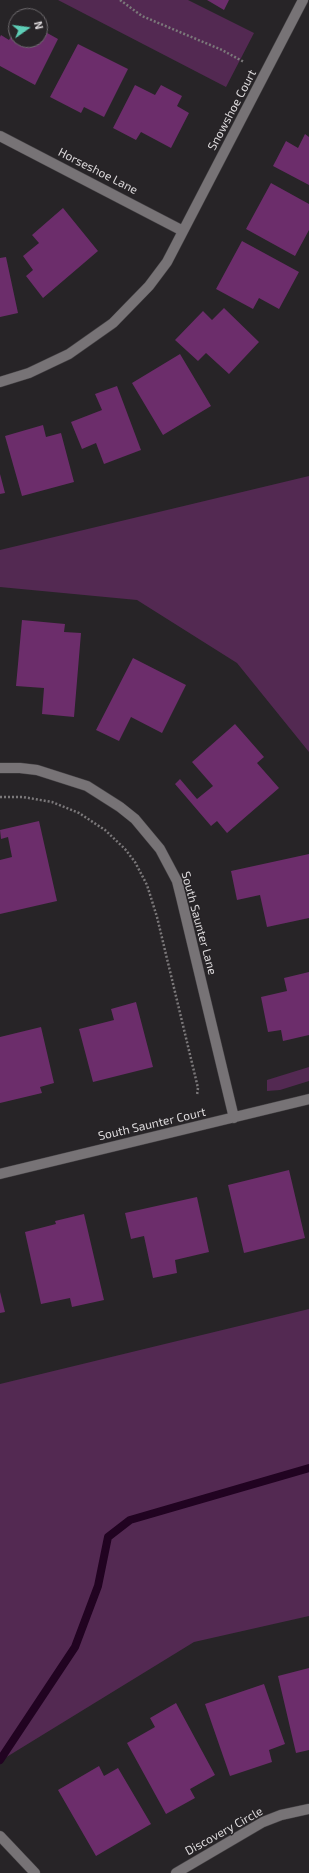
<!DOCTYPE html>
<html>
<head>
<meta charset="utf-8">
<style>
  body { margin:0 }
  #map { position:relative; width:309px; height:1873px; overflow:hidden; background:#272427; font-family:"Exo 2",sans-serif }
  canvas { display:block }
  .north { position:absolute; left:8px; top:8px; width:40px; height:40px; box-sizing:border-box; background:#272427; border:1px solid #6f6c6f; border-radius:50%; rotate:76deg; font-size:11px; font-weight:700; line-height:16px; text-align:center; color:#dcd9db }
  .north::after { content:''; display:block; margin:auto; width:14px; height:18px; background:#5eceb7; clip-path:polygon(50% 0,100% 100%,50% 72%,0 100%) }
</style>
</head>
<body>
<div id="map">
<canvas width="309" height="1873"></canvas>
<div class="north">N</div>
</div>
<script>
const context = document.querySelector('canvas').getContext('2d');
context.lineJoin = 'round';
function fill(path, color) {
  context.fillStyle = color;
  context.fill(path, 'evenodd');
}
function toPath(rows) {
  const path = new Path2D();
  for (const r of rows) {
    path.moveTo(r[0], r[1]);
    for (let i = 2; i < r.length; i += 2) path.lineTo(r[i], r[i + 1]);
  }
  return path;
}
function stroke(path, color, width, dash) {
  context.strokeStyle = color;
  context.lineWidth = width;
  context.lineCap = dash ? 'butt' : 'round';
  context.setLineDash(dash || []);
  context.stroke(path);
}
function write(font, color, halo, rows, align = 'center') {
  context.font = font + ' "Exo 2",sans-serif';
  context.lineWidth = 3;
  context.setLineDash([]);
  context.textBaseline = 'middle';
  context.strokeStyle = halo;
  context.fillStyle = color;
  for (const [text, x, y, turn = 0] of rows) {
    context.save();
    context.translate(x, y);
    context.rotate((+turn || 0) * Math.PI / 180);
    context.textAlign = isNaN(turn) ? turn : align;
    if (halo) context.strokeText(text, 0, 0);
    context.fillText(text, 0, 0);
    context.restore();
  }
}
fill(toPath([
  [58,0,188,0,254,33,226,87],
  [309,476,309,752,237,663,137,600,0,587,0,550],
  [309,1067,309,1081,280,1090,267,1091,267,1080],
  [309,1309,309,1616,194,1642,0,1761,0,1384]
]), '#532952');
stroke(toPath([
  [0,1760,75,1647,98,1586,108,1537,130,1520,309,1468]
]), '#210321', 8);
fill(toPath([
  [207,0,229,0,224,10],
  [16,28,16,40,40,40,40,29,58,39,35,85,0,66,0,37,1,35,9,40],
  [78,44,128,69,104,117,84,107,81,113,50,97],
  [135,85,155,95,161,85,182,96,177,106,189,113,171,148,141,132,136,140,113,128],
  [305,134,309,137,309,185,273,166,286,141,298,148],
  [271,183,309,204,309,230,295,256,246,229],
  [63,208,98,251,43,298,26,276,33,270,23,256,39,243,32,235],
  [242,241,299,272,279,309,259,298,253,309,216,289],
  [6,257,18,313,0,317,0,258],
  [224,308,259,342,229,374,206,353,198,361,175,340,203,311,212,320],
  [180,354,211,406,163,435,132,383],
  [117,386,141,450,104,464,96,443,82,449,71,422,102,410,95,394],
  [43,425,46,437,61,433,74,482,22,496,5,436],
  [0,474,5,493,0,494],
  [22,620,65,624,64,632,81,633,74,717,42,714,44,688,16,686],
  [133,658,186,685,162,733,131,717,119,741,96,730],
  [235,724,264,757,257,763,279,788,227,833,217,821,211,826,175,784,180,779,197,799,213,786,192,762],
  [39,821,57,901,0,914,0,860,12,857,8,837,1,839,0,830],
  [309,854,309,918,267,927,260,895,237,900,231,871],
  [309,972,309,1035,283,1041,281,1030,268,1032,261,997,287,991,284,978],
  [136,1002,153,1067,93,1082,79,1029,114,1020,111,1009],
  [41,1027,54,1083,40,1087,42,1093,0,1103,0,1037],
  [289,1170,305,1238,244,1253,228,1185],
  [197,1197,209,1252,175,1260,177,1273,153,1278,144,1236,131,1239,125,1213],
  [84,1214,104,1300,72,1307,70,1298,41,1304,25,1232,56,1224,55,1221],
  [0,1292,5,1312,0,1313],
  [309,1668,309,1750,296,1753,278,1676],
  [264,1684,285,1744,269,1750,272,1762,230,1776,205,1704],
  [176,1703,215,1775,190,1789,195,1798,166,1814,127,1743,155,1727,150,1718],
  [99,1766,104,1776,118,1768,151,1824,96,1856,58,1790]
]), '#6c2d6b');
const street = toPath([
  [0,136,183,231],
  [0,382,29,373,69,354,113,323,149,286,167,262,303,0],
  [0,768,20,768,37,770,87,786,120,807,135,819,160,849,177,881,181,897,234,1118],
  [0,1174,309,1099],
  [0,1836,35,1873],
  [176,1873,263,1822,281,1815,309,1809]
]);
stroke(street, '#454245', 11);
stroke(toPath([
  [120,0,142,16,222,50,244,62],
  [0,797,23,797,52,802,79,813,105,830,125,849,135,862,147,885,157,917,198,1088,197,1095]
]), '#7b787a', 2.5, [2, 2]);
stroke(street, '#777376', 10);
write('12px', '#dcd9db', '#272427', [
  ["Snowshoe Court",232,110,-62],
  ["Horseshoe Lane",98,171,27],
  ["South Saunter Lane",199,923,75],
  ["South Saunter Court",152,1124,-13],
  ["Discovery Circle",224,1831,-29]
]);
</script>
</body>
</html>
